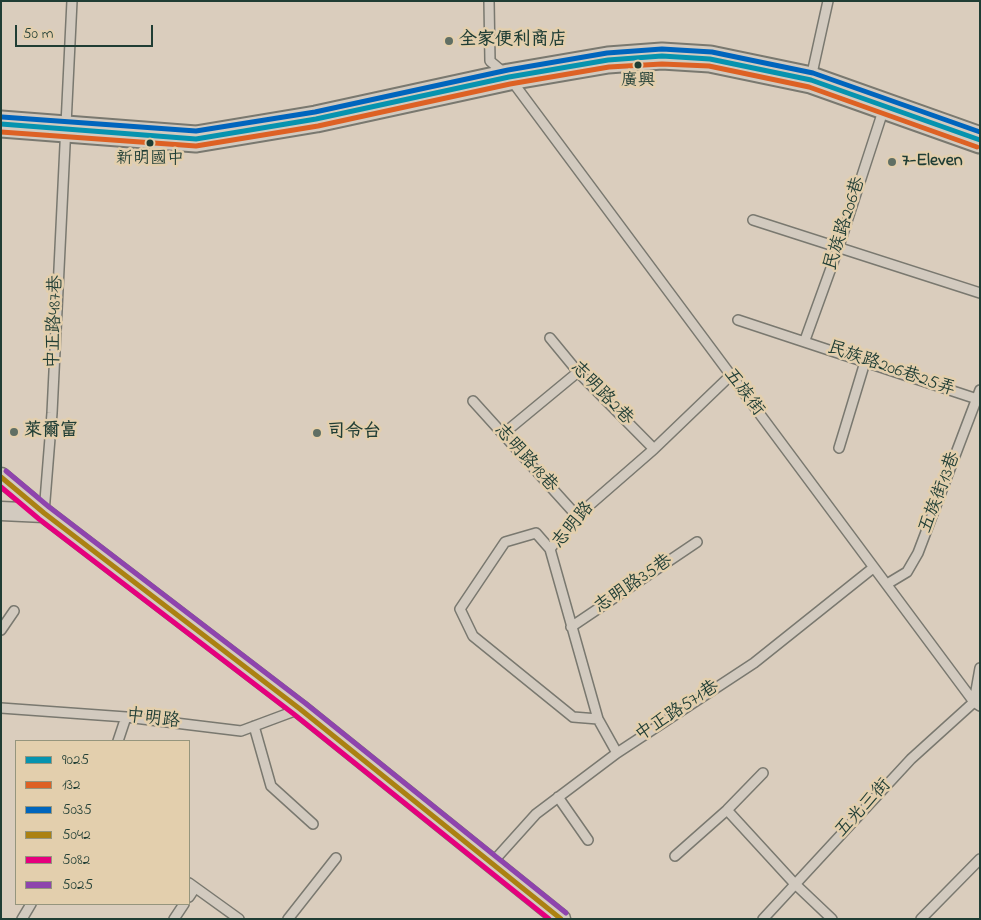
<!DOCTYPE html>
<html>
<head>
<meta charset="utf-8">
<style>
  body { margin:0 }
  #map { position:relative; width:981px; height:920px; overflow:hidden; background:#dacdbd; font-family:"Indie Flower",sans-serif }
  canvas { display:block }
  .frame { position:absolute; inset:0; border:2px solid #1f3d34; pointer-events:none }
  .legend { position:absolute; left:15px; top:740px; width:175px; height:165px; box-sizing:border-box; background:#e3cfad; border:1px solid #95957d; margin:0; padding:6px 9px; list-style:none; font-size:15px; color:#1f3d34 }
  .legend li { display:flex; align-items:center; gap:10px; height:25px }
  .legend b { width:25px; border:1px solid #95957d }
  .scale { position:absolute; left:15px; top:25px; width:138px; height:22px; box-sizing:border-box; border:2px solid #1f3d34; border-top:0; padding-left:6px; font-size:15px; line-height:18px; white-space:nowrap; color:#1f3d34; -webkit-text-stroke:4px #e3cfad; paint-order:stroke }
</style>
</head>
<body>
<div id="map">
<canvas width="981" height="920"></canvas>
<div class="frame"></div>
<ul class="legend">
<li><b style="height:6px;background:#0693af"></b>9025</li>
<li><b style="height:6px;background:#dd6124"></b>132</li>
<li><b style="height:6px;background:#0065bd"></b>5035</li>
<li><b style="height:6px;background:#ab8112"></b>5042</li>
<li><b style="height:6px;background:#e5007d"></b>5082</li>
<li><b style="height:6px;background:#8e44ad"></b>5025</li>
</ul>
<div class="scale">50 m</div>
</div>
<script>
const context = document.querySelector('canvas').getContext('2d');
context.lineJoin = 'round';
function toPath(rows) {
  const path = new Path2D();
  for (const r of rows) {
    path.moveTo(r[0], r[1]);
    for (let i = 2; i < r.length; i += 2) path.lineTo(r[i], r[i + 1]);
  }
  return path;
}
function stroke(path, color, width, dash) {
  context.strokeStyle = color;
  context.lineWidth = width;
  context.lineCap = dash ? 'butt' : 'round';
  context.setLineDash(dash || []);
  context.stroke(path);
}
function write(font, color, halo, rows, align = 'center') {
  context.font = font + ' "Indie Flower","LXGW WenKai TC",sans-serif';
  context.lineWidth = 5;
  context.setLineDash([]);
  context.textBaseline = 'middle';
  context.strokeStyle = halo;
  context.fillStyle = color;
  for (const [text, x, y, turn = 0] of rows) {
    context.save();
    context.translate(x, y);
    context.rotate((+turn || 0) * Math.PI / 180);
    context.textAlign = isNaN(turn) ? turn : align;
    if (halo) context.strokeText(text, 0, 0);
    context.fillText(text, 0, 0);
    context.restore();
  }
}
const lane = toPath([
  [489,1,490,61,509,77,974,702,980,706],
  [811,78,828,1],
  [753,220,980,293],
  [738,320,977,399],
  [550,338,578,372,654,449],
  [805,340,839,246,884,108],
  [473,401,577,516],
  [503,434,578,372],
  [839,448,865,362],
  [44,513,52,413,72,1],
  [550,549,536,533,505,542,460,609,473,636,573,717,598,719],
  [887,584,907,572,918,553,980,390],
  [571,627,697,542],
  [1,630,14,611],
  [1,708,126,717,241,731,300,709],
  [254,726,271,786,313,824],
  [118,741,126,717],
  [617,753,598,719,550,549,577,516,654,449,730,376],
  [558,797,588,840],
  [727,810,794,883,832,919],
  [675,856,727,810,763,773],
  [491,864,536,814,617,753,754,663,873,568],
  [189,883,239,919],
  [189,897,195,888],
  [22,919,31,904],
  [174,919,184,904],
  [288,919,336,858],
  [763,919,911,759,974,702,980,668],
  [921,919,980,859]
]);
const street = toPath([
  [1,477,44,513,300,709,561,919],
  [1,511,44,513]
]);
const secondary = toPath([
  [1,124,196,139,316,119,509,77,608,60,662,56,710,59,811,80,980,140]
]);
stroke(lane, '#79786f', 12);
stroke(street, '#79786f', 21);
stroke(secondary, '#79786f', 29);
stroke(lane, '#d2cabf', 9);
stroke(street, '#d2cabf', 18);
stroke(secondary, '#d2cabf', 25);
stroke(toPath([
  [1,124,196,139,316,119,509,77,608,60,662,56,710,59,811,80,980,140]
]), '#0693af', 5);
stroke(toPath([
  [1,132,196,146,318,126,510,84,609,67,662,64,709,66,809,87,977,147]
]), '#dd6124', 5);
stroke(toPath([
  [2,117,196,131,315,112,508,70,607,53,662,49,712,52,813,73,980,132]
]), '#0065bd', 5);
stroke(toPath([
  [1,477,44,513,300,709,561,919]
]), '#ab8112', 5);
stroke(toPath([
  [1,487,39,519,295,715,549,919]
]), '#e5007d', 5);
stroke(toPath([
  [6,471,49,507,305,703,566,913]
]), '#8e44ad', 5);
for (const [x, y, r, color] of [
  [449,41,5,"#606f64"],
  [638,65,4.5,"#1f3d34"],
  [150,143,4.5,"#1f3d34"],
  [892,162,5,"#606f64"],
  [14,432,5,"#606f64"],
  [317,433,5,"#606f64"]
]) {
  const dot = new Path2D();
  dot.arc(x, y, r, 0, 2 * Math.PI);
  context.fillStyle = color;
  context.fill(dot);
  stroke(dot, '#e3cfad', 2);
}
write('17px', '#1f3d34', '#e3cfad', [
  ["廣興",638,82],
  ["新明國中",150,160]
]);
write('bold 18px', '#1f3d34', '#e3cfad', [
  ["全家便利商店",459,41],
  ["7-Eleven",902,162],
  ["萊爾富",24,432],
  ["司令台",327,433]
], 'left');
write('18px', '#1f3d34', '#e3cfad', [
  ["民族路206巷",846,224,-72],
  ["中正路487巷",56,322,-88],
  ["民族路206巷25弄",891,370,19],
  ["五族街",743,393,53],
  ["志明路2巷",601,394,46],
  ["志明路18巷",525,459,48],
  ["五族街13巷",941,493,-69],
  ["志明路",574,526,-50],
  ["志明路35巷",634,585,-34],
  ["中正路571巷",678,712,-33],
  ["中明路",153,720,7],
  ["五光三街",864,809,-47]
]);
</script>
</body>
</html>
